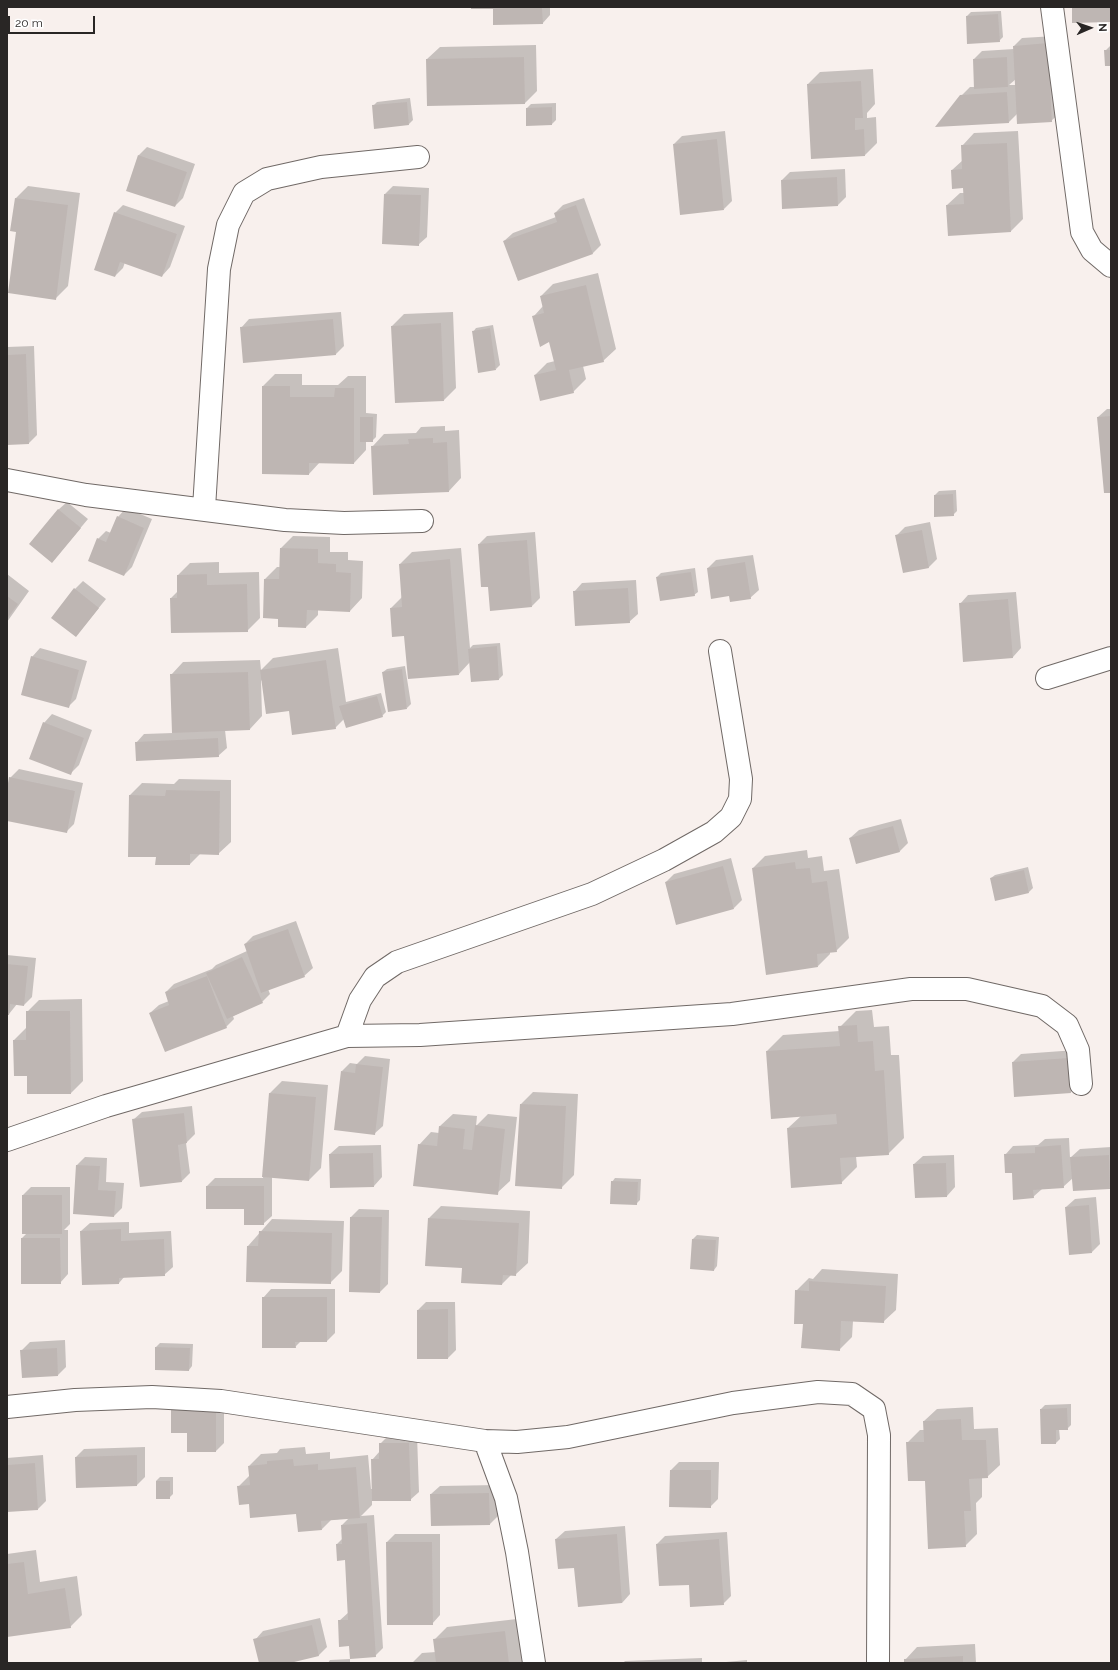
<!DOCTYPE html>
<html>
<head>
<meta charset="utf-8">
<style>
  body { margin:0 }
  #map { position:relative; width:1118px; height:1670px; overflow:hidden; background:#f8f0ed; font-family:Raleway,sans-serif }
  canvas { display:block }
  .frame { position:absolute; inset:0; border:8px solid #292625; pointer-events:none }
  .north { position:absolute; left:1070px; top:8px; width:40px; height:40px; -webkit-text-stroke:3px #fff; paint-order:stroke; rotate:88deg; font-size:11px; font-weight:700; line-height:16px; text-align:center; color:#292625 }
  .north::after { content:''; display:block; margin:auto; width:14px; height:18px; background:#292625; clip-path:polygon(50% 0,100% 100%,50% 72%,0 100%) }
  .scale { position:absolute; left:8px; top:16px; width:87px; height:18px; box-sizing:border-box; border:2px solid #292625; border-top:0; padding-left:5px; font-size:12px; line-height:14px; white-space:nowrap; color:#292625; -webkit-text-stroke:3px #fff; paint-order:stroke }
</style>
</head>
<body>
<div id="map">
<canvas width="1118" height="1670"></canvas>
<div class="frame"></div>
<div class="north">N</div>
<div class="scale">20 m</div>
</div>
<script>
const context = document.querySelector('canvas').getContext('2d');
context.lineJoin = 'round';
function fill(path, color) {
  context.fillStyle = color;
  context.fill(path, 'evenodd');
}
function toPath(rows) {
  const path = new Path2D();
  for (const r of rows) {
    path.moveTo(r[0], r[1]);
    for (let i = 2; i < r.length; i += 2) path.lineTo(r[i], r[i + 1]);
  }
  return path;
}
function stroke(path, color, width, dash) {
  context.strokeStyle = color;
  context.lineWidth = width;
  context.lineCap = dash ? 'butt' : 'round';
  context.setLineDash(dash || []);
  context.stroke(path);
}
fill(toPath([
  [472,7,550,7,550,15,542,24,494,8],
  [1001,11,1003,37,999,41,967,16,971,12],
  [1055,36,1060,113,1051,121,1017,114,1009,122,961,96,970,87,975,87,974,59,982,51,1014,49,1014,46,1022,38],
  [1016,79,1016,85,1009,85],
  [536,45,537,91,525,103,427,59,440,47],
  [1111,45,1111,65,1105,51],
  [873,69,875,104,867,113,867,118,876,117,877,143,865,155,808,84,820,72],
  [410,98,413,120,409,124,373,106,377,102],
  [556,103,556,120,552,124,527,125,527,108,531,104],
  [725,131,732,201,724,209,674,144,682,136],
  [1018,131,1023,219,1011,231,947,205,960,193,964,193,964,187,952,170,963,160,962,146,974,133],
  [147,147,195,164,183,198,175,206,127,190,139,155],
  [845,169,846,197,838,205,782,180,790,172],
  [28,186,80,193,68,286,55,299,16,198],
  [393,186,429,188,427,237,418,245,385,194],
  [584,198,601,245,593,253,518,280,504,241,513,233,556,217,555,213,563,205],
  [123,205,185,226,170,267,162,276,125,262,123,268,115,276,115,213],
  [598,273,616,349,603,361,583,366,586,379,573,392,535,375,547,363,555,361,550,340,534,316,543,306,541,296,553,284],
  [341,312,344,346,336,354,244,362,241,328,249,319],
  [453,312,456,388,444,400,392,326,404,314],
  [493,325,500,365,496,369,473,332,476,328],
  [34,346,37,435,29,443,7,444,7,347],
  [275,374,302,374,302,385,338,385,348,376,366,376,366,413,377,414,376,437,372,441,366,441,366,450,354,463,320,462,309,474,263,386],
  [1107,409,1111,409,1111,492,1098,417],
  [445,426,445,431,459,430,461,478,449,491,372,447,384,434,416,433,421,427],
  [956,490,957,511,953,515,935,495,939,491],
  [67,502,88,519,52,562,58,510],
  [126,508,152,519,132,567,124,575,98,539,106,531,111,533,118,517],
  [930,522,937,559,929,567,904,572,896,536,905,527],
  [535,532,540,598,532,606,489,586,479,544,487,536],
  [293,536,330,537,330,552,348,552,348,560,363,561,362,598,350,611,318,610,318,615,306,627,279,618,265,579,277,567,280,567,281,548],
  [461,548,470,648,473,645,500,643,503,675,499,679,470,662,459,674,405,635,391,608,402,597,400,564,412,552],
  [753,555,759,590,750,598,730,594,708,568,716,560],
  [219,562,219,573,259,572,260,618,247,631,171,598,178,591,178,575,190,563],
  [695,568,698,592,694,595,657,577,661,573],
  [7,574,29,591,7,622],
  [636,580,638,614,629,622,574,592,582,583],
  [83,581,106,599,76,636,75,589],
  [1016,592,1021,648,1013,657,964,661,960,604,968,595],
  [40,648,87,661,76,699,68,707,32,657],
  [338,648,346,702,381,693,386,712,382,716,344,719,335,728,290,709,261,680,262,716,250,729,225,730,227,748,218,756,136,743,144,734,173,733,171,675,183,662,260,660,261,670,273,658],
  [405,666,411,704,407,708,383,672,387,669],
  [52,714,92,730,79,765,71,773,44,723],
  [19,769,83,783,74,824,66,832,7,820,7,794,10,778],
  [179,779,231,780,231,842,218,854,200,854,190,864,130,795,142,783,174,784],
  [901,819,908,843,900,851,850,838,859,830],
  [807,850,808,858,822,856,824,871,839,869,849,938,836,951,830,952,830,954,818,966,753,868,765,856],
  [731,858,742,900,734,908,666,882,674,874],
  [1028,867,1033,888,1029,892,991,878,995,875],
  [296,921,313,968,304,976,268,989,270,994,262,1002,233,1016,234,1019,226,1027,150,1013,159,1005,169,1001,166,992,174,984,212,969,216,965,247,951,245,944,253,936],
  [7,955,36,958,32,997,24,1005,17,1004,9,1014,7,1014],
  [82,999,83,1081,71,1093,28,1075,14,1040,26,1028,27,1012,39,1000],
  [872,1010,874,1027,889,1026,891,1055,899,1055,904,1138,888,1154,856,1156,857,1167,841,1183,788,1128,801,1116,767,1051,783,1035,840,1031,840,1027,856,1011],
  [1076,1050,1079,1084,1071,1092,1013,1062,1021,1054],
  [365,1056,390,1059,383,1126,374,1134,342,1071,350,1063,357,1064],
  [282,1081,328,1085,321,1168,309,1180,272,1177,272,1216,263,1224,245,1208,207,1186,215,1178,263,1178,270,1093],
  [533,1092,578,1094,574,1175,562,1187,516,1185,521,1104],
  [192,1106,195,1134,186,1143,190,1173,182,1181,133,1120,142,1112],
  [453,1114,477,1116,476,1126,488,1114,517,1117,510,1181,497,1193,419,1145,431,1132,439,1133,440,1126],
  [1069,1138,1070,1158,1080,1149,1111,1147,1111,1187,1073,1178,1063,1187,1042,1189,1033,1197,1005,1155,1013,1146,1038,1145,1045,1139],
  [381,1145,382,1177,374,1186,330,1154,339,1146],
  [954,1155,955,1187,947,1196,916,1197,914,1164,923,1156],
  [85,1157,107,1158,106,1182,124,1183,122,1208,114,1216,77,1165],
  [615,1178,641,1179,640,1200,636,1204,612,1182],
  [31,1187,70,1187,70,1224,64,1230,68,1230,68,1274,60,1283,22,1238,27,1233,23,1195],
  [1096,1197,1100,1244,1092,1252,1066,1207,1075,1199],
  [441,1206,530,1211,528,1263,515,1275,511,1275,502,1284,463,1267,429,1218],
  [359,1209,389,1210,388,1284,380,1292,351,1217],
  [272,1219,344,1221,342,1271,330,1283,248,1246],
  [129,1222,129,1233,171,1231,173,1267,164,1275,125,1276,119,1283,81,1231,90,1223],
  [697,1235,719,1237,717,1266,714,1270,693,1239],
  [7,1242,8,1257,7,1259],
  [822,1269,898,1274,896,1310,883,1322,853,1321,852,1337,839,1350,796,1291,809,1278,813,1279],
  [271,1289,335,1289,335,1333,327,1341,301,1341,295,1347,263,1298],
  [426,1302,455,1302,456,1350,448,1358,418,1310],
  [65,1340,66,1367,58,1375,21,1351,30,1342],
  [160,1343,193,1344,192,1366,189,1370,156,1347],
  [224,1399,224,1443,216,1451,188,1451],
  [1071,1404,1071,1425,1067,1429,1059,1429,1060,1439,1056,1443,1042,1443,1041,1409,1045,1405],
  [973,1407,974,1429,998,1428,1000,1465,987,1477,982,1478,982,1497,976,1503,977,1534,965,1546,907,1443,920,1430,925,1430,924,1421,937,1409],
  [417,1435,419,1492,410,1500,372,1500,372,1505,361,1516,374,1515,383,1648,375,1656,350,1645,339,1621,349,1612,346,1559,337,1544,343,1538,342,1525,349,1518,331,1520,322,1529,297,1513,250,1503,238,1487,250,1475,249,1466,261,1454,277,1453,280,1449,305,1447,306,1454,330,1452,330,1459,368,1455,371,1489,372,1489,372,1460,380,1451,380,1444,388,1436],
  [145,1447,145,1477,137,1485,76,1457,84,1449],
  [43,1455,46,1501,38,1509,7,1511,7,1458],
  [679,1462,719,1462,718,1499,710,1507,671,1470],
  [160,1477,173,1477,173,1494,169,1498,156,1481],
  [497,1485,498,1516,490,1524,431,1494,440,1486],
  [625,1526,630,1594,622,1603,575,1566,556,1539,565,1531],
  [727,1532,731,1596,723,1604,690,1584,657,1544,665,1536],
  [395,1534,440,1534,440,1615,432,1624,387,1542],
  [36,1550,40,1582,77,1576,82,1615,70,1627,7,1636,7,1554],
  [320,1618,327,1647,319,1655,286,1663,260,1663,255,1640,263,1631],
  [517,1619,522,1663,412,1663,422,1653,436,1652,435,1639,447,1627],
  [975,1644,976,1663,905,1663,905,1660,917,1647],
  [702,1658,702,1663,623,1663,625,1661],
  [350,1659,350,1663,328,1663,330,1660],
  [747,1660,747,1663,725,1663,726,1662]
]), '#0003');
fill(toPath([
  [471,7,542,7,543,24,493,25,493,9,471,9],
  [1072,7,1111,7,1111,22,1072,23],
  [998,14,1000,42,967,44,966,16],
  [1048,43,1052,122,1017,124,1013,46],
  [1104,50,1111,50,1111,66,1105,66],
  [524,57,525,104,427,106,426,59],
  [1007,57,1008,87,974,89,973,59],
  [861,81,863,118,855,118,855,130,864,129,865,156,811,159,807,84],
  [1007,92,1009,123,935,127,960,95],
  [407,102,409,125,374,129,372,105],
  [552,107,552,125,526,126,526,108],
  [717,139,724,210,680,215,673,144],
  [1007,143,1011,232,948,236,946,205,964,204,963,188,952,189,951,170,962,169,961,145],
  [138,155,187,172,175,207,126,191],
  [837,177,838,206,782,209,781,180],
  [384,194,421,195,419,246,382,244],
  [15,198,68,205,56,300,8,293,16,232,10,231],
  [576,205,593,254,518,281,503,241,557,222,554,213],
  [114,212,177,234,162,277,120,262,115,277,94,270],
  [586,285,604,362,569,370,574,393,540,401,534,375,556,370,549,342,540,347,532,316,544,313,540,296],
  [333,319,336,355,243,363,240,327],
  [441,323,444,401,395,403,391,326],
  [490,328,496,370,478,373,472,331],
  [26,354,29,444,7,445,7,355],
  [262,386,290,386,290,397,334,397,335,388,354,388,354,464,309,463,309,475,262,474],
  [1111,416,1111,493,1104,493,1097,417],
  [360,417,373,417,373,442,360,442],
  [433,438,433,443,447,442,449,492,373,495,371,446,409,444,408,439],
  [953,494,954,516,934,517,934,495],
  [58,509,81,528,52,563,29,544],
  [117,516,144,528,124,576,88,561,97,538,106,542],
  [922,530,929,568,903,573,895,535],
  [527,540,532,607,490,611,488,587,481,587,478,544],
  [280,548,318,549,318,563,336,564,336,572,351,573,350,612,307,610,306,628,278,627,278,619,263,618,264,579,279,579],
  [450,559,459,675,408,679,404,636,392,637,390,608,402,607,399,564],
  [745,562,751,599,730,602,729,596,711,599,707,568],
  [691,572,695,596,660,601,656,577],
  [207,574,207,585,247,584,248,632,171,633,170,598,177,598,177,575],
  [74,588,99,608,76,637,51,618],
  [628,588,630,623,575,626,573,591],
  [7,596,18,604,7,619],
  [1008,599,1013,658,963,662,959,603],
  [497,646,499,680,471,682,468,649],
  [31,656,79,670,69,708,21,695],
  [326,660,336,729,292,735,289,711,266,714,260,670],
  [402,669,407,709,388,712,382,672],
  [248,672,250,730,172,733,170,674],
  [377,696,383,717,346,728,339,706],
  [43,722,84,738,71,775,29,759],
  [218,738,219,757,136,761,135,742],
  [9,777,75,791,67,833,7,821,7,789],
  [166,790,220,791,219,855,190,854,190,865,155,865,156,857,128,857,129,795,165,796],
  [893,826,900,852,856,864,849,838],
  [795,862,796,869,810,868,812,883,827,881,837,952,817,954,818,967,766,975,752,868],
  [723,866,734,909,676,925,665,882],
  [1024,870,1029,893,995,901,990,878],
  [288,929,305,977,261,993,244,944],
  [242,957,263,1003,227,1019,206,973],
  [7,964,28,966,24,1006,10,1004,9,1015,7,1015],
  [207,976,227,1028,165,1052,149,1013,169,1005,165,992],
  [26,1011,70,1011,71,1094,27,1094,27,1076,14,1076,13,1040,26,1040],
  [857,1025,858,1042,873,1041,875,1071,884,1070,889,1155,840,1158,842,1184,791,1188,787,1128,837,1124,836,1114,771,1119,766,1051,840,1046,838,1026],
  [1068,1058,1071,1093,1014,1097,1012,1062],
  [356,1064,383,1067,375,1135,334,1130,341,1071,355,1073],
  [269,1093,316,1097,309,1181,262,1177],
  [520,1104,566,1106,562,1189,515,1186],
  [184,1113,187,1143,178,1145,182,1182,140,1187,132,1119],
  [475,1125,505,1129,498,1195,413,1186,418,1144,437,1146,439,1126,465,1129,463,1149,472,1150],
  [1061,1145,1064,1188,1033,1190,1034,1198,1013,1200,1012,1173,1005,1173,1004,1154,1035,1153,1035,1147],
  [373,1153,374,1187,330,1188,329,1154],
  [1109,1155,1110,1189,1073,1191,1070,1157],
  [946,1163,947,1197,915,1198,913,1164],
  [76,1165,100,1166,98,1190,116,1191,114,1217,73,1214],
  [611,1181,638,1182,637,1205,610,1204],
  [206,1186,264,1186,264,1225,244,1225,244,1209,206,1209],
  [22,1195,62,1195,62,1234,22,1234],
  [1089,1205,1092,1253,1069,1255,1065,1207],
  [350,1217,382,1217,380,1293,349,1292],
  [428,1218,519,1223,516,1276,503,1275,502,1285,461,1283,462,1268,425,1266],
  [121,1229,121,1241,164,1239,165,1276,119,1278,119,1284,82,1285,80,1231],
  [259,1231,332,1233,331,1284,246,1282,247,1246,258,1246],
  [21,1238,60,1238,61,1284,21,1284],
  [692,1239,716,1240,714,1271,690,1269],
  [809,1281,886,1286,884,1323,841,1321,840,1351,801,1348,803,1324,794,1324,795,1290,809,1291],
  [262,1297,327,1297,327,1342,295,1342,296,1348,262,1348],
  [448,1309,448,1359,417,1359,417,1310],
  [155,1347,190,1348,189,1371,155,1370],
  [57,1348,58,1376,22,1378,20,1350],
  [216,1407,216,1452,187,1452,187,1433,171,1433,171,1408],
  [1067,1408,1068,1430,1056,1430,1056,1444,1041,1444,1040,1409],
  [961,1419,962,1440,986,1440,988,1478,969,1479,971,1511,964,1511,966,1547,928,1549,925,1481,908,1481,906,1442,924,1442,923,1421],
  [379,1443,409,1443,411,1501,372,1501,371,1459,379,1459],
  [137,1455,137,1486,76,1488,75,1457],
  [293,1459,294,1466,318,1464,318,1470,356,1467,360,1518,321,1521,322,1530,298,1532,296,1514,250,1518,249,1504,239,1505,237,1486,250,1485,248,1466,267,1464,267,1461],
  [35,1463,38,1510,7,1512,7,1465],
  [670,1470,711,1470,711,1508,669,1507],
  [156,1481,170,1481,170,1499,156,1499],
  [489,1493,490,1525,431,1526,430,1494],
  [367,1523,376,1657,350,1659,349,1646,339,1647,338,1620,348,1620,345,1560,337,1561,336,1544,342,1544,341,1525],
  [617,1534,622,1603,578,1607,574,1568,558,1569,555,1539],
  [719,1539,724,1605,690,1607,689,1585,659,1586,656,1544],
  [386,1542,432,1542,433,1625,387,1625],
  [24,1562,28,1594,65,1588,71,1628,7,1637,7,1564],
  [312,1625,319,1656,290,1663,259,1663,253,1639],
  [505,1631,509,1663,436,1663,433,1639],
  [963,1656,963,1663,904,1663,904,1659]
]), '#beb6b3');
const street = toPath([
  [1052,7,1082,232,1092,250,1111,266],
  [7,480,86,495,285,520,344,523,422,521],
  [204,508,219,269,228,225,244,193,267,179,321,167,418,157],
  [1047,678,1111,658],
  [347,1036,360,1000,375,977,397,962,592,894,664,860,714,832,731,817,740,799,741,779,720,651],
  [7,1140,106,1106,347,1036,420,1035,732,1014,911,989,967,989,1042,1006,1067,1025,1078,1050,1081,1084],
  [7,1407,75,1400,152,1397,221,1401,485,1441,517,1442,568,1437,733,1403,818,1392,852,1394,874,1409,879,1435,878,1663],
  [485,1441,506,1498,517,1552,534,1663]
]);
stroke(street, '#706966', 24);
stroke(street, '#fff', 22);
</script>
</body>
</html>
